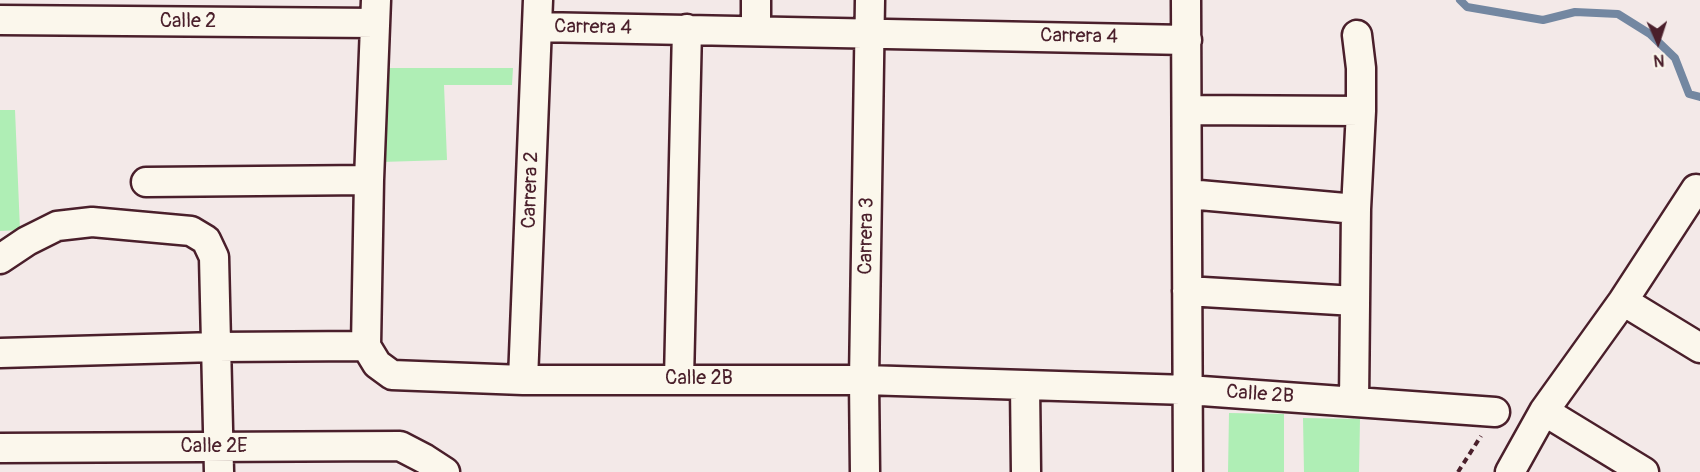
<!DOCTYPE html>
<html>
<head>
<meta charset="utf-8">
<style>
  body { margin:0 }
  #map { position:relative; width:1700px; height:472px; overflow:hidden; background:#f3e9e8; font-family:Pangolin,sans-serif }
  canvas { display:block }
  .north { position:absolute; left:1628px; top:12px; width:60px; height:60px; -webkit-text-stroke:4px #fbf7ec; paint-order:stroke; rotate:177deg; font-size:16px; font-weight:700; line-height:24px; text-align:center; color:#4a1f2b }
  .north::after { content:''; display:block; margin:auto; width:21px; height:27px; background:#4a1f2b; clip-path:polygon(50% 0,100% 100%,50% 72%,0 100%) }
</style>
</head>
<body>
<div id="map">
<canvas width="1700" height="472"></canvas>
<div class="north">N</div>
</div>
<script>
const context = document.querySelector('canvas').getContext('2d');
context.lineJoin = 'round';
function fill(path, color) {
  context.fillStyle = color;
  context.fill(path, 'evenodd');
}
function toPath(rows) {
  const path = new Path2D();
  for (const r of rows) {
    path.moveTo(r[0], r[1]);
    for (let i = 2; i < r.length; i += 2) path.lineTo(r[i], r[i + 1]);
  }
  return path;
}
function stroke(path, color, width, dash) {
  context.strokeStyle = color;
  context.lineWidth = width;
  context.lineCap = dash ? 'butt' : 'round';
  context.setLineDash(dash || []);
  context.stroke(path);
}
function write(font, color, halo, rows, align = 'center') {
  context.font = font + ' Pangolin,sans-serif';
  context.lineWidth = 4.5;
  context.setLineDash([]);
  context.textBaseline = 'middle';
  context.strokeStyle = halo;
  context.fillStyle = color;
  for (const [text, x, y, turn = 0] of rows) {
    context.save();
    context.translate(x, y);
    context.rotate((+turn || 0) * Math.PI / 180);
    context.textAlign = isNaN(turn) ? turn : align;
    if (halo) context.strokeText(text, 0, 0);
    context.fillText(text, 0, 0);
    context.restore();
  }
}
fill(toPath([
  [381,68,513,68,512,85,444,85,447,160,381,162],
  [0,110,15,110,20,230,0,231],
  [1229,413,1284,414,1284,472,1228,472],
  [1303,418,1360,419,1359,472,1304,472]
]), '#afeeb5');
stroke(toPath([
  [1460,0,1467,7,1543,20,1575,12,1618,14,1650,34,1675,58,1689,94,1700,97]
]), '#7387a1', 8);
const street = toPath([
  [376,0,369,180,366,346,377,364,392,375,523,380,864,380,1188,390,1495,412],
  [1186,0,1188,472],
  [0,20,375,23],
  [537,27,1187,40],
  [756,31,756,0],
  [1188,110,1361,111],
  [146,182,369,180],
  [1188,194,1356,209],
  [0,259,27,241,57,226,92,222,191,231,206,240,214,257,219,472],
  [1187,291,1355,301],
  [1623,301,1700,348],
  [0,353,216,347,366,346],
  [679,379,687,29],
  [523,380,538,0],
  [1025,385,1026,472],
  [1354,402,1356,209,1361,111,1361,68,1357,35],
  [1544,411,1644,472],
  [0,448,400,446,425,459,445,472],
  [865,472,864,380,870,0],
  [1510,472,1544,411,1623,301,1696,189,1700,191]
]);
stroke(street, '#4a1f2b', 33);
stroke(toPath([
  [1458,472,1481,436]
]), '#4a1f2b', 4, [6, 4.5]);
stroke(street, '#fbf7ec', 28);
write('20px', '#4a1f2b', '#fbf7ec', [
  ["Calle 2",188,22],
  ["Carrera 4",593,28,1],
  ["Carrera 4",1079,37,1],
  ["Carrera 2",531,190,-88],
  ["Carrera 3",867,236,-89],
  ["Calle 2B",699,379],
  ["Calle 2B",1260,395,4],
  ["Calle 2E",214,447]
]);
</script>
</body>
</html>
